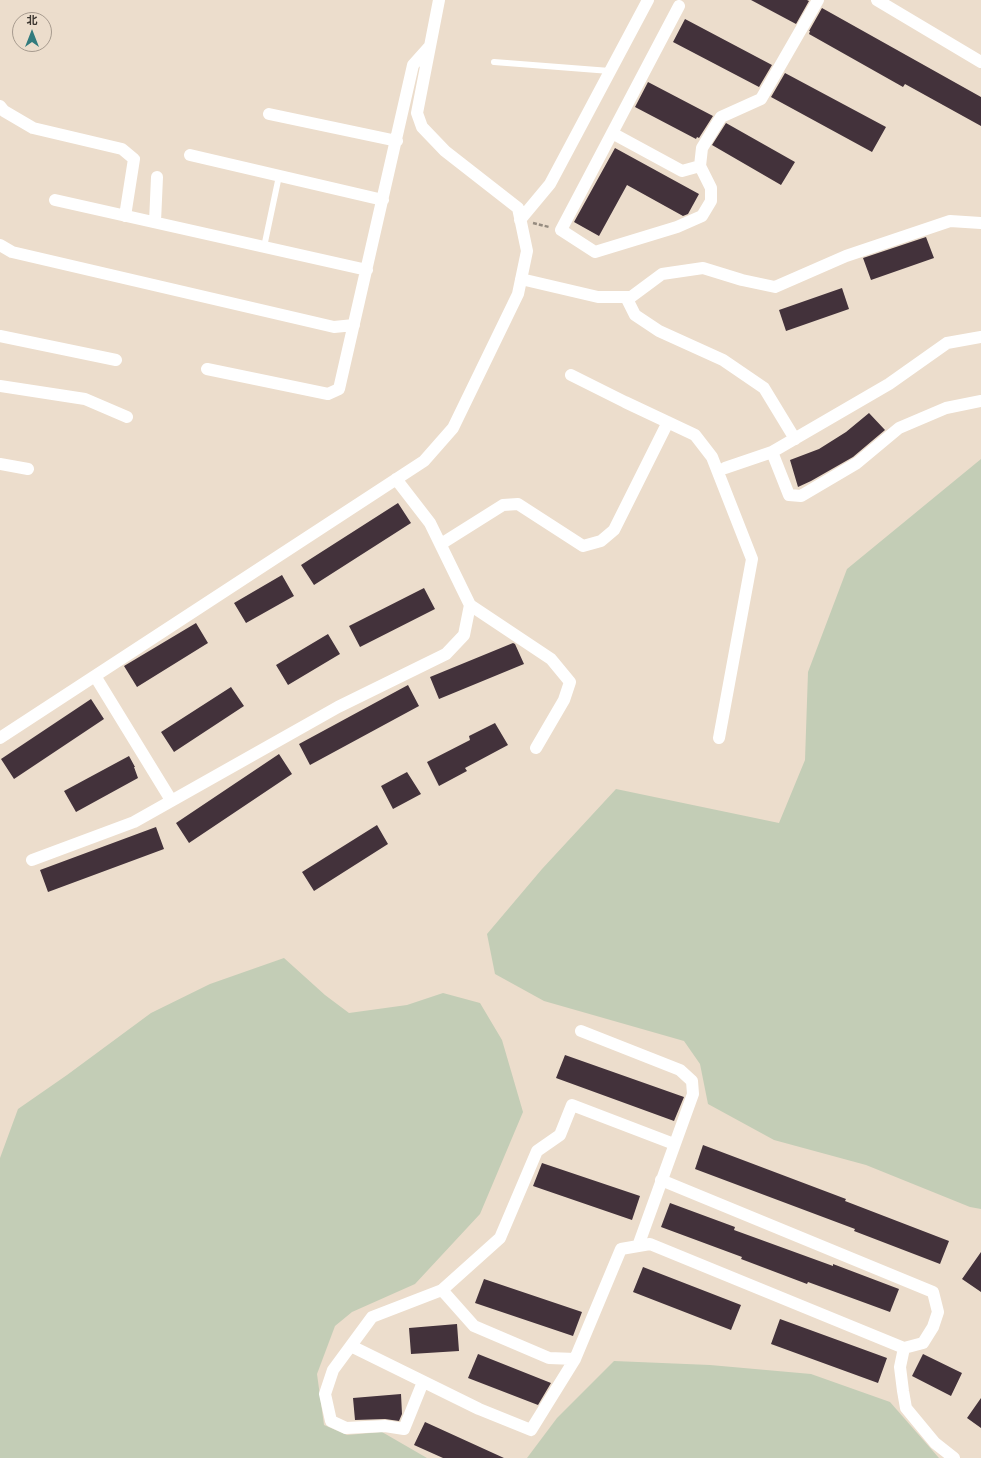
<!DOCTYPE html>
<html>
<head>
<meta charset="utf-8">
<style>
  body { margin:0 }
  #map { position:relative; width:981px; height:1458px; overflow:hidden; background:#ecddcc; font-family:"Alegreya Sans","Noto Sans SC",sans-serif }
  canvas { display:block }
  .north { position:absolute; left:12px; top:12px; width:40px; height:40px; box-sizing:border-box; background:#ecddcc; border:1px solid #a69a8e; border-radius:50%; rotate:0deg; font-size:11px; font-weight:700; line-height:16px; text-align:center; color:#3c3630 }
  .north::after { content:''; display:block; margin:auto; width:14px; height:18px; background:#327b7d; clip-path:polygon(50% 0,100% 100%,50% 72%,0 100%) }
</style>
</head>
<body>
<div id="map">
<canvas width="981" height="1458"></canvas>
<div class="north">北</div>
</div>
<script>
const context = document.querySelector('canvas').getContext('2d');
context.lineJoin = 'round';
function fill(path, color) {
  context.fillStyle = color;
  context.fill(path, 'evenodd');
}
function toPath(rows) {
  const path = new Path2D();
  for (const r of rows) {
    path.moveTo(r[0], r[1]);
    for (let i = 2; i < r.length; i += 2) path.lineTo(r[i], r[i + 1]);
  }
  return path;
}
function stroke(path, color, width, dash) {
  context.strokeStyle = color;
  context.lineWidth = width;
  context.lineCap = dash ? 'butt' : 'round';
  context.setLineDash(dash || []);
  context.stroke(path);
}
fill(toPath([
  [981,459,981,1209,970,1207,866,1165,774,1140,708,1104,700,1064,684,1041,544,1001,495,974,487,934,542,869,616,789,779,823,805,760,808,672,847,569],
  [284,958,325,995,349,1013,407,1005,443,993,480,1003,502,1040,523,1112,480,1214,415,1284,352,1312,335,1326,317,1374,324,1425,347,1435,382,1432,427,1458,0,1458,0,1158,18,1109,67,1075,151,1013,210,984],
  [614,1361,710,1365,811,1374,890,1402,939,1458,527,1458,557,1418]
]), '#c3cdb6');
fill(toPath([
  [751,0,807,0,809,1,796,24],
  [822,8,981,97,981,126,905,84,903,87,809,34,810,31,809,31],
  [685,19,772,65,759,87,673,42],
  [785,73,886,127,872,152,771,97],
  [648,82,713,116,699,138,697,137,696,139,635,107],
  [726,123,795,162,781,185,712,145],
  [615,148,699,194,688,214,683,216,627,185,599,236,574,222],
  [926,237,934,258,871,280,863,258],
  [842,288,849,309,786,331,779,310],
  [869,413,885,430,853,457,811,481,798,487,790,460,819,449,846,432],
  [398,503,411,523,314,585,301,565],
  [282,575,294,596,246,623,234,603],
  [424,588,435,609,360,647,349,626],
  [196,623,208,643,137,687,124,666],
  [328,634,340,654,288,685,276,665],
  [513,643,515,644,524,664,439,699,430,677],
  [408,685,419,706,310,765,299,744],
  [231,687,244,706,174,752,161,732],
  [91,699,104,719,14,779,1,759],
  [495,723,508,745,465,768,467,771,439,786,427,762,470,740,469,736],
  [279,754,292,774,189,843,176,823],
  [129,756,135,767,134,767,138,778,76,812,64,791],
  [407,772,421,794,393,809,381,786],
  [377,825,388,844,314,891,302,872],
  [156,827,164,849,48,892,40,870],
  [565,1055,684,1097,674,1121,556,1078],
  [703,1145,846,1199,845,1201,949,1241,940,1264,854,1231,855,1229,695,1169],
  [542,1163,640,1196,632,1220,533,1186],
  [670,1203,735,1227,734,1230,833,1266,833,1264,899,1289,890,1312,808,1282,807,1284,741,1259,742,1257,661,1227],
  [981,1252,981,1292,962,1279],
  [643,1267,741,1305,731,1330,633,1292],
  [484,1279,582,1312,573,1336,475,1303],
  [780,1319,887,1358,878,1383,771,1344],
  [457,1324,459,1351,411,1354,409,1328],
  [478,1354,551,1383,538,1405,468,1378],
  [923,1354,962,1373,951,1396,912,1376],
  [401,1394,402,1414,399,1421,385,1419,355,1420,353,1398],
  [981,1398,981,1428,967,1418],
  [425,1422,504,1458,443,1458,414,1445]
]), '#43323b');
stroke(toPath([
  [533,223,549,227]
]), '#968c80', 2.5, [4, 2]);
stroke(toPath([
  [494,62,610,71],
  [264,247,279,176]
]), '#fff', 6);
stroke(toPath([
  [877,0,981,62],
  [679,6,561,230,595,252,677,227,702,216,711,201,711,188,700,166,702,148,721,117,761,99,818,0],
  [0,106,4,111,33,128,122,149,134,159,125,216],
  [269,114,397,141],
  [612,133,682,171,700,166],
  [190,155,383,200],
  [55,200,367,270],
  [520,220,550,184,648,0],
  [155,222,157,177],
  [0,245,12,252,334,327,354,325],
  [521,279,598,297,631,297,662,274,703,268,742,280,775,287,846,256,950,221,981,223],
  [626,297,635,315,659,331,723,360,764,388,795,439],
  [0,336,116,360],
  [207,369,328,394,339,389,413,65,430,46],
  [571,375,625,402,695,435,712,457,752,559,719,738],
  [0,386,85,399,127,417],
  [772,452,789,495,801,496,857,463,899,428,946,408,981,401],
  [0,464,28,469],
  [725,468,772,452,889,384,947,343,981,337],
  [441,544,503,505,518,504,583,546,601,541,614,530,668,422],
  [470,605,551,659,570,682,564,700,536,748],
  [95,676,171,800],
  [0,738,424,461,453,428,518,294,527,251,518,208,445,151,422,127,417,113,439,0],
  [32,860,134,822,338,707,446,654,464,635,470,605,430,523,396,479],
  [581,1031,680,1070,692,1081,693,1094,638,1246],
  [442,1290,474,1326,549,1358,575,1359],
  [351,1346,479,1409,531,1430,575,1359,621,1249,650,1244,904,1348,923,1343,933,1327,938,1312,933,1292,661,1180],
  [904,1348,900,1367,903,1391,906,1408,935,1443,954,1458],
  [423,1382,404,1429,385,1426,346,1428,331,1421,325,1394,333,1370,372,1317,442,1290,500,1238,537,1151,560,1135,572,1105,674,1144]
]), '#fff', 12);
</script>
</body>
</html>
